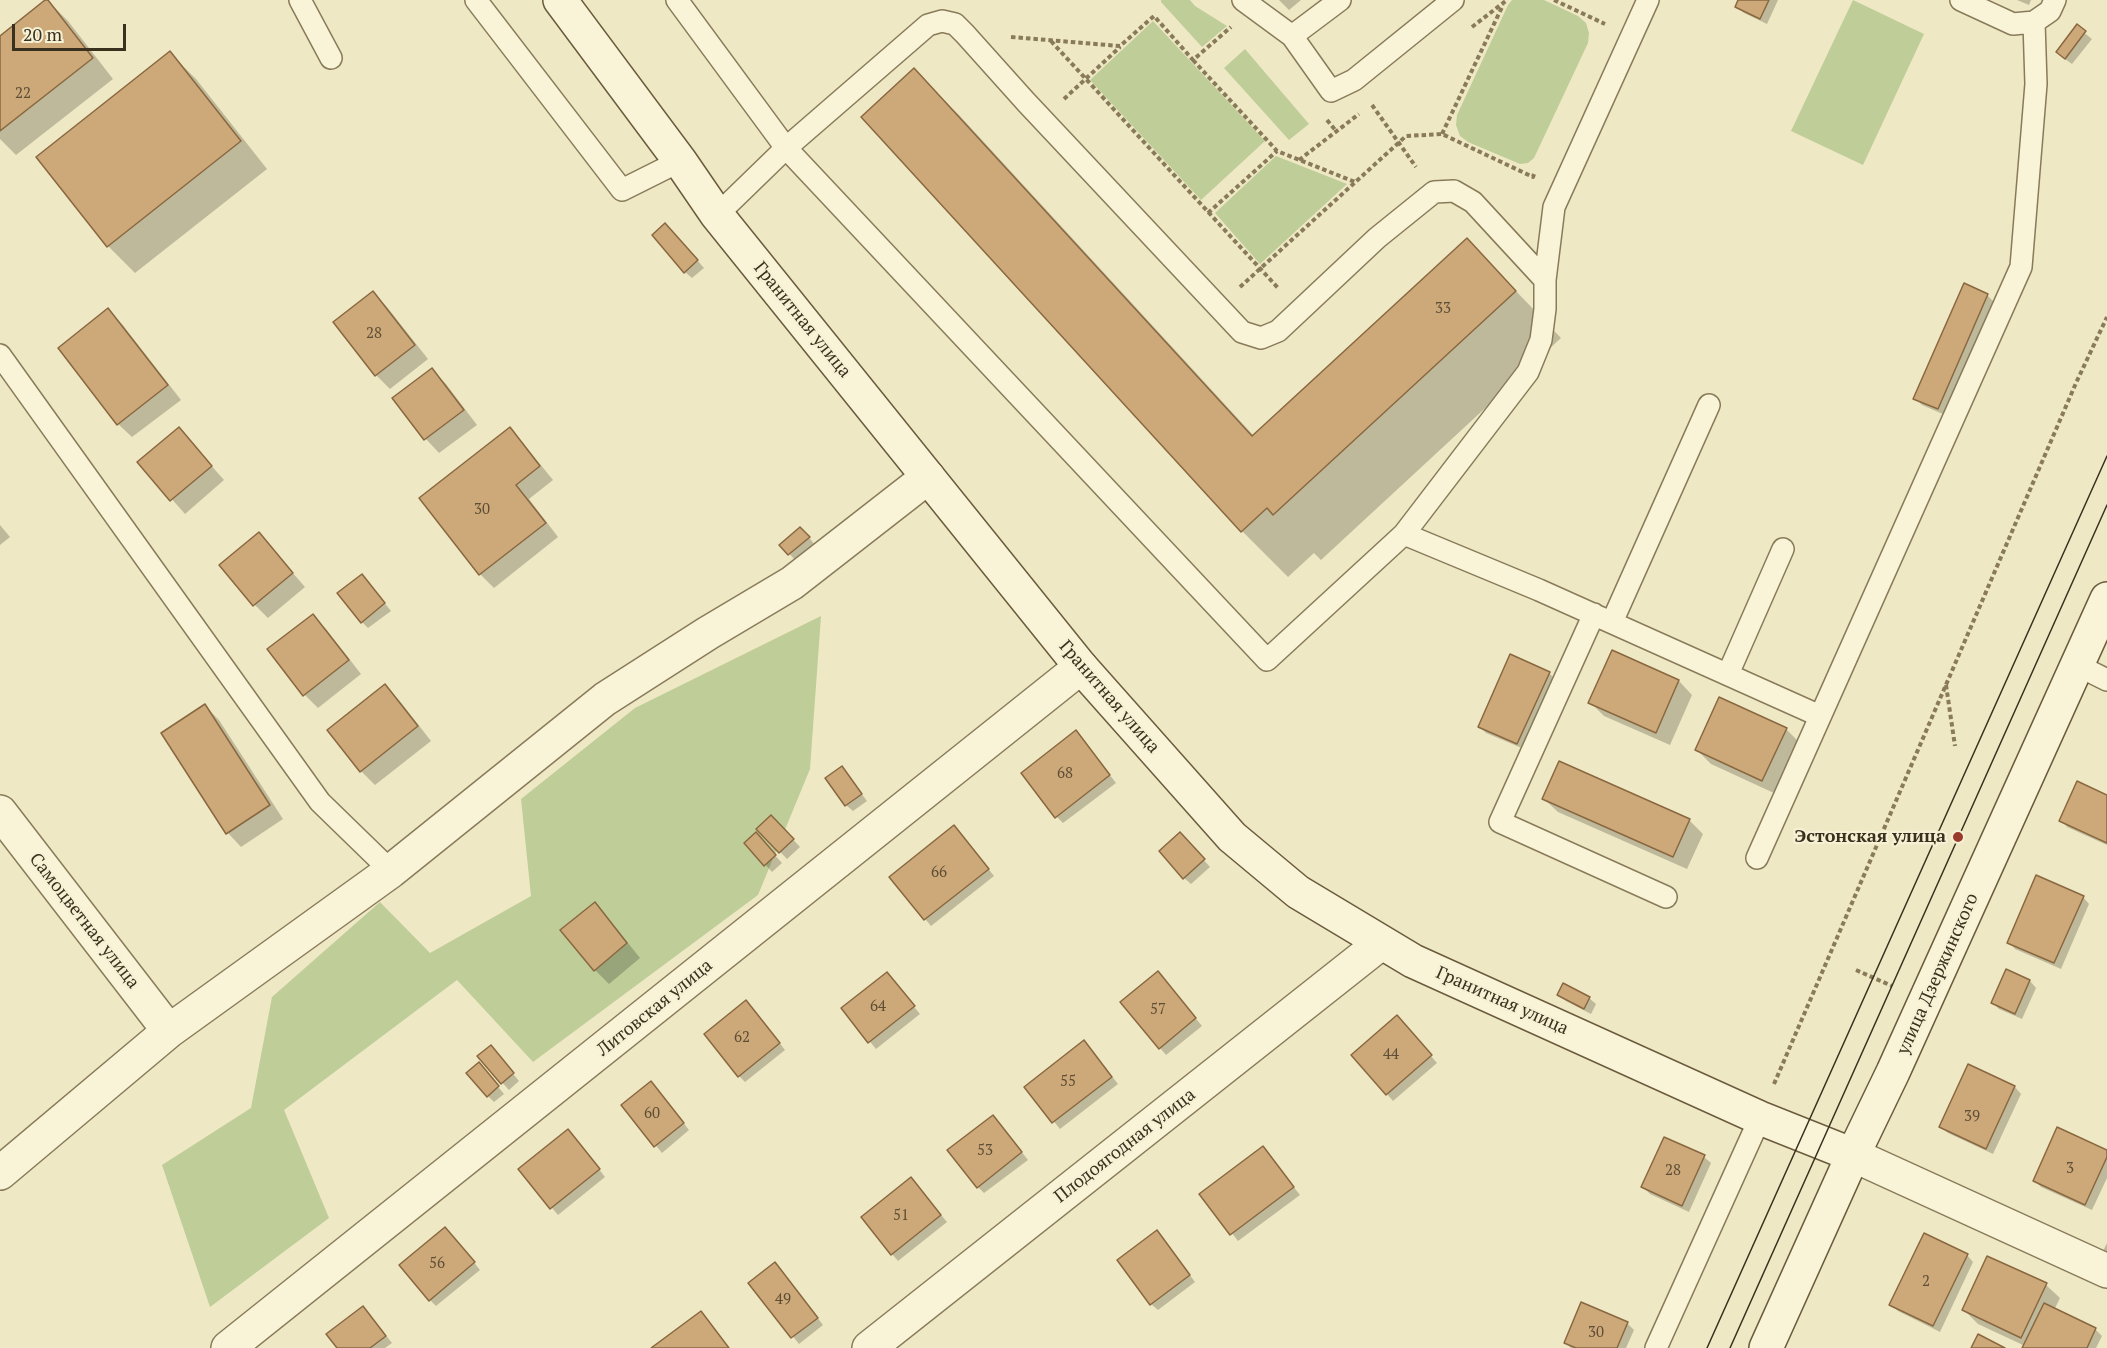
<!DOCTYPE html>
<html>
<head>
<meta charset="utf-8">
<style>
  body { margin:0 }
  #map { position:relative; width:2107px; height:1348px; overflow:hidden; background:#efe8c4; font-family:"PT Serif",serif }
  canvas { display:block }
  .scale { position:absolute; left:12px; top:24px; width:114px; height:27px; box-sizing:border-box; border:3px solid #39301e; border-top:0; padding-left:8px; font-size:18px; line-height:21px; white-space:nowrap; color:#39301e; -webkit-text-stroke:4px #f6f1d4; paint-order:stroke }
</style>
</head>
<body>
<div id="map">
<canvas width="2107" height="1348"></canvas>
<div class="scale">20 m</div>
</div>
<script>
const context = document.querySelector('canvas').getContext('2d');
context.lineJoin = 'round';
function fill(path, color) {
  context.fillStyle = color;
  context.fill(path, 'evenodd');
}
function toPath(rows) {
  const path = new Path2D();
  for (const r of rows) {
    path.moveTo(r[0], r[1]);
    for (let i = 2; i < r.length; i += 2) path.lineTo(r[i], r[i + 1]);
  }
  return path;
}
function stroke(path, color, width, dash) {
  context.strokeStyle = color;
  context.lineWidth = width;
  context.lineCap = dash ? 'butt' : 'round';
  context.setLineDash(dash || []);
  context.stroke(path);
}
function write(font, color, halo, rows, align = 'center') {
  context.font = font + ' "PT Serif",serif';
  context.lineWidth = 4.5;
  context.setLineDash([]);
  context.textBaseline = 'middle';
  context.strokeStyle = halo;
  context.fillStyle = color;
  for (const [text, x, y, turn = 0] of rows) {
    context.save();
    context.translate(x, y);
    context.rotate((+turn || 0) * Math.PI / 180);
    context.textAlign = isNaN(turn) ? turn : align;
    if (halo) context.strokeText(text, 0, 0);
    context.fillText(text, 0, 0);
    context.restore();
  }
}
fill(toPath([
  [1161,0,1190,0,1195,6,1227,26,1202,47,1161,2],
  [1512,0,1544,0,1578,16,1586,23,1589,33,1588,43,1534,158,1528,163,1520,164,1468,142,1460,136,1456,125,1457,115,1508,5],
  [1853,0,1924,34,1863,165,1791,131],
  [1153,21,1265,141,1201,200,1090,80],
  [1245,49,1309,124,1289,140,1224,68],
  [1276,156,1347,184,1260,264,1215,213],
  [821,616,810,769,758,895,533,1062,457,980,284,1110,329,1218,210,1307,162,1165,251,1108,272,997,380,902,430,953,531,896,521,799,635,708]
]), '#bfcd98');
fill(toPath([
  [47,0,68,21,113,79,16,155,0,139,0,37],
  [1279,0,1301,0,1289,10],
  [1740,0,1778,0,1767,24,1744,13,1737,7],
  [2017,0,2031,0,2029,5],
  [2077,27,2092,39,2072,64,2065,59],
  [170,53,196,79,267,169,135,273,108,246,38,157],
  [914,70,960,116,1254,436,1467,240,1561,338,1321,560,1314,553,1288,577,1242,531],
  [672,231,704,268,692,278,685,272],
  [373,293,387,307,428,359,390,389,376,375,335,323],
  [1987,295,1994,302,1945,415,1922,405,1915,398],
  [108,310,122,324,181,400,132,437,118,424],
  [432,370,446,384,477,425,439,453,426,439,395,398],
  [179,429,224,480,185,514,139,462],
  [509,429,523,443,553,480,529,499,558,537,494,588,480,574],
  [0,525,10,537,0,545],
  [259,534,305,587,268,618,255,605],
  [807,535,815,545,796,561,781,545],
  [368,582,391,611,368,628,362,622],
  [312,616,326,629,361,674,318,708,305,695],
  [1613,652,1679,681,1692,695,1670,745,1604,716,1590,702],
  [1511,656,1550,674,1556,680,1524,749,1486,733,1479,726],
  [385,686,399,700,431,741,375,785,361,771,329,730],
  [205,706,219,720,283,819,241,847,228,833,163,733],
  [1786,729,1800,743,1776,794,1711,764,1697,750],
  [1082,739,1116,783,1063,823,1057,817],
  [842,768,867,801,853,811,846,805],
  [2107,796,2107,845,2067,827,2061,820],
  [1544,799,1689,820,1703,834,1687,869,1558,812],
  [778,823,800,847,787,859,758,829],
  [961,834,994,876,931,926,891,878],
  [762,841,782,863,772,872,746,843],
  [1187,841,1210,867,1191,884,1184,878],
  [2083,897,2089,904,2061,969,2015,949,2009,942],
  [594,904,608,918,640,958,609,984,595,970],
  [2007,971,2030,981,2036,988,2022,1019,1999,1009,1993,1003],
  [887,974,920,1014,876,1049,843,1009],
  [1164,980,1202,1026,1166,1055,1160,1048],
  [1559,995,1589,998,1596,1004,1591,1014,1566,1001],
  [753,1009,785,1050,745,1082,739,1076],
  [1403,1023,1437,1063,1393,1101,1387,1094],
  [1090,1049,1118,1084,1060,1129,1026,1087],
  [497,1054,519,1081,509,1090,479,1057],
  [1969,1066,2015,1087,2021,1094,1993,1154,1948,1133,1941,1127],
  [485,1071,504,1094,494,1102,488,1096],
  [658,1090,689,1130,662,1153,623,1106],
  [999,1123,1028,1160,984,1193,978,1187],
  [574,1137,605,1177,558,1215,520,1170],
  [1665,1139,1704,1157,1711,1163,1689,1212,1650,1194,1643,1187],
  [1263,1148,1300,1195,1238,1241,1202,1194],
  [2107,1152,2107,1178,2092,1210,2041,1187,2034,1180],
  [911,1179,947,1222,898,1261,892,1254],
  [452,1235,480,1270,436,1306,430,1300],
  [1163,1239,1195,1282,1158,1310,1151,1304],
  [2107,1243,2107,1255,2103,1251],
  [1967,1255,1973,1262,1940,1332,1898,1311,1891,1305],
  [781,1270,823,1325,799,1344,750,1283],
  [2046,1285,2060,1298,2054,1310,2095,1329,2102,1336,2096,1348,2024,1348,2025,1346,1978,1324,1964,1310],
  [369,1314,392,1343,385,1348,339,1348],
  [1627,1323,1634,1330,1626,1348,1571,1348,1566,1343]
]), '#0003');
const building = toPath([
  [45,0,48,0,93,58,0,131,0,36,45,0],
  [1738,0,1769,0,1760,19,1735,7,1738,0],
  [2077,24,2086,31,2065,59,2056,52,2077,24],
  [170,51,241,141,107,247,36,157,170,51],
  [914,68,1252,436,1467,238,1516,291,1273,515,1267,508,1241,532,861,117,914,68],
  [665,223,698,260,684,273,652,235,665,223],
  [1964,283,1988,294,1938,409,1913,399,1964,283],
  [373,291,415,345,375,376,333,322,373,291],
  [108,308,168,385,117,425,58,348,108,308],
  [432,368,464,410,424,440,392,398,432,368],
  [179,427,212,466,170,501,137,462,179,427],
  [510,427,540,466,516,485,546,523,479,575,419,498,510,427],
  [800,527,810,537,788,555,779,545,800,527],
  [259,532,293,573,253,606,219,565,259,532],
  [362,574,385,603,361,623,337,593,362,574],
  [313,614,349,660,303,696,267,649,313,614],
  [1612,650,1679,680,1656,733,1588,703,1612,650],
  [1510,654,1550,672,1517,744,1478,727,1510,654],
  [385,684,418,726,360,772,327,730,385,684],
  [1719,697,1787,728,1762,781,1695,750,1719,697],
  [205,704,270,805,226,834,161,733,205,704],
  [1076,730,1110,775,1055,818,1021,773,1076,730],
  [1559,761,1690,819,1673,857,1542,799,1559,761],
  [842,766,862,794,845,806,825,778,842,766],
  [2077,781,2107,795,2107,843,2059,821,2077,781],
  [771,815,794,839,779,853,756,829,771,815],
  [954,825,989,869,924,920,889,877,954,825],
  [756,832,776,855,764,866,744,843,756,832],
  [1180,832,1205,859,1183,879,1159,851,1180,832],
  [2036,875,2084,896,2054,963,2007,943,2036,875],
  [595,902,627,943,594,971,560,930,595,902],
  [2006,969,2030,980,2015,1014,1991,1003,2006,969],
  [1158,971,1196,1018,1159,1049,1120,1002,1158,971],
  [887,972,915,1006,868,1043,841,1008,887,972],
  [1563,983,1590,997,1584,1009,1557,995,1563,983],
  [746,1000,780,1043,738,1077,704,1034,746,1000],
  [1397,1015,1432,1055,1386,1095,1351,1055,1397,1015],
  [1084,1040,1112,1077,1052,1123,1024,1087,1084,1040],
  [491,1045,514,1073,501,1084,477,1056,491,1045],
  [479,1062,499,1086,487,1097,466,1073,479,1062],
  [1968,1064,2015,1086,1986,1149,1939,1127,1968,1064],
  [651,1081,684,1123,654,1147,621,1105,651,1081],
  [993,1115,1022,1152,977,1188,947,1150,993,1115],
  [2057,1127,2107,1150,2107,1157,2085,1205,2033,1181,2057,1127],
  [568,1129,600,1169,550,1209,518,1169,568,1129],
  [1664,1137,1705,1155,1682,1206,1641,1187,1664,1137],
  [1263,1146,1294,1187,1230,1235,1199,1194,1263,1146],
  [911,1177,941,1215,891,1255,861,1217,911,1177],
  [445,1227,475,1262,429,1301,399,1265,445,1227],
  [1157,1230,1190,1275,1150,1305,1117,1260,1157,1230],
  [1924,1233,1968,1254,1933,1326,1889,1305,1924,1233],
  [1987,1256,2047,1283,2021,1338,1962,1310,1987,1256],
  [775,1262,818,1318,791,1338,748,1283,775,1262],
  [1581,1302,1628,1322,1617,1348,1576,1348,1564,1343,1581,1302],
  [2044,1303,2096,1328,2087,1348,2022,1348,2044,1303],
  [363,1306,386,1336,370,1348,337,1348,326,1334,363,1306],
  [701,1311,729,1348,651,1348,701,1311],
  [1978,1334,2005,1348,1971,1348,1978,1334]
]);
fill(building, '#cda97a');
stroke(building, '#896840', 1.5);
const lane = toPath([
  [300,0,331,58],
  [476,0,622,190,680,161],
  [677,0,786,148,1267,660,1404,534,1528,372,1541,340,1545,309,1545,280,1554,207,1648,0],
  [1243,0,1292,36,1340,0],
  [1961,0,2013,24,2034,22,2050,11,2055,0],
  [1292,36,1331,91,1354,80,1453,0],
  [717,215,786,148,928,25,942,21,955,24,965,34,1026,102,1242,332,1261,338,1278,331,1377,238,1434,192,1454,191,1473,202,1545,280],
  [0,355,320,802,391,871],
  [1404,534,1539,590,1820,716],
  [1594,614,1500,822,1666,897],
  [1612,622,1709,405],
  [2077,665,2107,680],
  [1728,674,1783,549],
  [1757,858,2021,267,2036,84,2034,22],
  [1656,1348,1760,1118]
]);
const street = toPath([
  [0,812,169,1031],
  [1853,1155,2107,1271],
  [0,1173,169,1031,391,871,605,699,708,633,792,583,928,477],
  [228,1348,1081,667],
  [869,1348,1381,943]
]);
const secondary = toPath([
  [560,0,680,161,717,215,1081,667,1232,837,1298,892,1413,961,1760,1118,1853,1155],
  [1766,1348,1853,1155,1893,1072,2107,599]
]);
stroke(lane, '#897b5a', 24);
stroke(street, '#897b5a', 36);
stroke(secondary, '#6b5b3d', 36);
stroke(toPath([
  [1554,0,1605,24],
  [1472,27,1507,0],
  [1011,37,1120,46,1154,16,1193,60,1231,27],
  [1051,41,1278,288],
  [1193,60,1277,151,1355,182],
  [1064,99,1120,47],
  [1372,105,1416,167],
  [1327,120,1336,131],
  [1442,134,1503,5],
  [1299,160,1359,114],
  [1208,213,1277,151],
  [1240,287,1406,136,1442,134,1533,177,1534,174],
  [1946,685,1955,746],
  [1856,970,1892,986],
  [1774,1084,2076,383,2107,317]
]), '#897b5a', 4, [4.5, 3]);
stroke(lane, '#f9f4d8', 21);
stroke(street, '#f9f4d8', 33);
stroke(secondary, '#f9f4d8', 33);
stroke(toPath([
  [1707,1348,2107,456],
  [1730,1348,2107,505]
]), '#39301e', 1.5);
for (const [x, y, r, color] of [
  [1958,837,6,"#993a2a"]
]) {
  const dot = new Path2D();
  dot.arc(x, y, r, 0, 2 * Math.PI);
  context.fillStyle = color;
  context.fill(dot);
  stroke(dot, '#f6f1d4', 2);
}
write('15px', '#5e4e35', null, [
  ["22",23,94],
  ["33",1443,309],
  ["28",374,334],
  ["30",482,510],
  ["68",1065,774],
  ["66",939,873],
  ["64",878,1007],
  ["57",1158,1010],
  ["62",742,1038],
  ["44",1391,1055],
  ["55",1068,1082],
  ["60",652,1114],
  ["39",1972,1117],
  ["53",985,1151],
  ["3",2070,1169],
  ["28",1673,1171],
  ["51",901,1216],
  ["56",437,1264],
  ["2",1926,1282],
  ["49",783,1300],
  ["30",1596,1333]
]);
write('18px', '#39301e', '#f6f1d4', [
  ["Гранитная улица",802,320,51],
  ["Гранитная улица",1109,697,49],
  ["Самоцветная улица",84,921,52],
  ["улица Дзержинского",1938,974,-66],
  ["Гранитная улица",1502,1001,24],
  ["Литовская улица",655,1008,-39],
  ["Плодоягодная улица",1125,1146,-38]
]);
write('bold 18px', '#39301e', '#f6f1d4', [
  ["Эстонская улица",1946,837]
], 'right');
</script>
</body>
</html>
